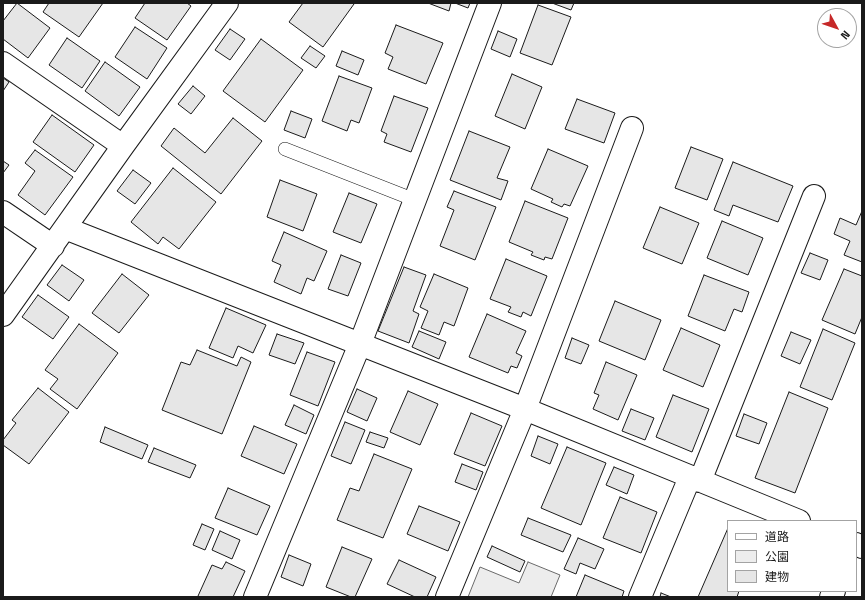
<!DOCTYPE html>
<html>
<head>
<meta charset="utf-8">
<style>
  body { margin:0 }
  #map { position:relative; width:865px; height:600px; overflow:hidden; background:#fff; font-family:"Space Grotesk","Noto Sans JP",sans-serif }
  canvas { display:block }
  .frame { position:absolute; inset:0; border:4px solid #1a1a1a; pointer-events:none }
  .legend { position:absolute; left:727px; top:520px; width:130px; height:72px; box-sizing:border-box; background:#fff; border:1px solid #a3a3a3; margin:0; padding:5px 7px; list-style:none; font-size:12px; color:#1a1a1a }
  .legend li { display:flex; align-items:center; gap:8px; height:20px }
  .legend b { width:20px; border:1px solid #a3a3a3 }
  .north { position:absolute; left:817px; top:8px; width:40px; height:40px; box-sizing:border-box; background:#fff; border:1px solid #a3a3a3; border-radius:50%; rotate:130deg; font-size:11px; font-weight:700; line-height:16px; text-align:center; color:#1a1a1a }
  .north::after { content:''; display:block; margin:auto; width:14px; height:18px; background:#c62828; clip-path:polygon(50% 0,100% 100%,50% 72%,0 100%) }
</style>
</head>
<body>
<div id="map">
<canvas width="865" height="600"></canvas>
<div class="frame"></div>
<ul class="legend">
<li><b style="height:5px;background:#fff"></b>道路</li>
<li><b style="height:11px;background:#ededed"></b>公園</li>
<li><b style="height:11px;background:#e6e6e6"></b>建物</li>
</ul>
<div class="north">N</div>
</div>
<script>
const context = document.querySelector('canvas').getContext('2d');
context.lineJoin = 'round';
function fill(path, color) {
  context.fillStyle = color;
  context.fill(path, 'evenodd');
}
function toPath(rows) {
  const path = new Path2D();
  for (const r of rows) {
    path.moveTo(r[0], r[1]);
    for (let i = 2; i < r.length; i += 2) path.lineTo(r[i], r[i + 1]);
  }
  return path;
}
function stroke(path, color, width, dash) {
  context.strokeStyle = color;
  context.lineWidth = width;
  context.lineCap = dash ? 'butt' : 'round';
  context.setLineDash(dash || []);
  context.stroke(path);
}
const green = toPath([
  [528,562,560,575,551,597,468,597,480,567,519,583,528,562]
]);
fill(green, '#ededed');
stroke(green, '#6a6a6a', 1);
const building = toPath([
  [17,3,50,28,28,58,3,39,3,21,17,3],
  [49,3,103,3,79,37,43,12,49,3],
  [145,3,187,3,191,6,167,40,135,18,145,3],
  [303,3,352,3,354,4,323,47,289,22,303,3],
  [428,3,451,3,449,11,428,3],
  [455,3,470,3,468,8,455,3],
  [552,3,574,3,571,10,552,3],
  [538,5,571,17,552,65,520,53,538,5],
  [396,25,443,43,426,84,388,69,393,57,385,53,396,25],
  [135,27,167,48,147,79,115,57,135,27],
  [230,29,245,39,230,60,215,50,230,29],
  [498,31,517,39,510,57,491,49,498,31],
  [67,38,100,61,82,88,49,65,67,38],
  [261,39,303,70,265,122,223,91,261,39],
  [310,46,325,56,316,68,301,58,310,46],
  [342,51,364,60,358,75,336,66,342,51],
  [105,62,140,87,119,116,85,91,105,62],
  [512,74,542,87,525,129,495,116,512,74],
  [339,76,372,88,359,123,351,120,347,131,322,121,339,76],
  [3,78,9,82,3,91,3,78],
  [193,86,205,96,191,114,178,104,193,86],
  [394,96,428,108,411,152,384,142,387,134,381,131,394,96],
  [577,99,615,113,604,143,565,129,577,99],
  [291,111,312,119,305,138,284,130,291,111],
  [52,115,94,145,75,172,33,142,52,115],
  [233,118,262,141,221,194,161,146,174,128,205,153,233,118],
  [469,131,510,147,497,178,508,181,501,200,450,180,469,131],
  [691,147,723,159,707,200,675,188,691,147],
  [548,149,588,166,570,206,564,204,562,207,551,202,553,199,531,189,548,149],
  [35,150,73,177,45,215,18,195,35,171,25,163,35,150],
  [3,161,9,165,3,173,3,161],
  [733,162,793,186,778,222,733,205,729,216,714,210,733,162],
  [173,168,216,202,179,249,163,237,158,244,131,222,173,168],
  [133,170,151,183,135,204,117,191,133,170],
  [280,180,317,194,303,231,267,217,280,180],
  [454,191,496,207,475,260,440,246,454,210,447,207,454,191],
  [349,193,377,204,361,243,333,232,349,193],
  [525,201,568,218,552,259,545,257,544,260,531,255,533,252,509,242,525,201],
  [660,207,699,223,682,264,643,248,660,207],
  [862,211,862,262,844,255,850,241,834,234,840,218,856,225,862,211],
  [722,221,763,238,748,275,707,258,722,221],
  [284,232,327,251,314,281,307,278,301,294,274,282,281,265,272,261,284,232],
  [810,253,828,260,820,280,801,273,810,253],
  [341,255,361,263,348,296,328,289,341,255],
  [506,259,547,276,531,316,523,312,521,317,508,312,511,307,490,299,506,259],
  [62,265,84,280,69,301,47,285,62,265],
  [404,267,426,275,413,311,419,314,409,343,378,331,404,267],
  [844,269,862,276,862,317,855,334,822,320,844,269],
  [122,274,149,295,119,333,92,313,122,274],
  [434,274,468,288,454,326,444,322,439,335,421,328,428,311,420,307,434,274],
  [704,275,749,292,742,312,734,309,725,331,688,316,704,275],
  [38,295,69,317,53,339,22,317,38,295],
  [615,301,661,320,645,360,599,341,615,301],
  [226,308,266,325,253,353,238,346,233,358,209,348,226,308],
  [487,314,526,331,516,353,522,356,517,368,511,366,508,373,469,357,487,314],
  [79,324,118,353,77,409,50,389,58,379,45,370,79,324],
  [681,328,720,345,703,387,663,370,681,328],
  [823,329,855,343,832,400,800,387,823,329],
  [419,331,446,342,439,359,412,347,419,331],
  [791,332,811,340,800,364,781,356,791,332],
  [277,334,304,343,295,364,269,355,277,334],
  [572,338,589,345,581,364,565,358,572,338],
  [197,350,237,366,241,357,251,362,222,434,162,410,181,362,190,365,197,350],
  [307,352,335,362,318,406,290,395,307,352],
  [606,362,637,375,618,420,593,409,599,395,594,393,606,362],
  [38,388,69,412,29,464,3,445,3,440,16,423,12,420,38,388],
  [357,389,377,398,367,421,347,412,357,389],
  [408,391,438,404,420,445,390,432,408,391],
  [789,392,828,408,795,493,755,478,789,392],
  [673,395,709,409,692,452,656,437,673,395],
  [294,405,314,415,306,434,285,425,294,405],
  [631,409,654,418,645,440,622,431,631,409],
  [471,413,502,426,485,466,454,454,471,413],
  [744,414,767,423,759,444,736,436,744,414],
  [345,422,365,430,351,464,331,456,345,422],
  [254,426,297,444,284,474,241,456,254,426],
  [105,427,148,445,142,459,100,442,105,427],
  [370,432,388,438,384,448,366,442,370,432],
  [538,436,558,444,550,464,531,456,538,436],
  [567,447,606,463,581,525,541,508,567,447],
  [154,448,196,465,190,478,148,462,154,448],
  [374,454,412,469,383,538,337,520,350,488,359,491,374,454],
  [462,464,483,472,476,490,455,482,462,464],
  [614,467,634,475,627,494,606,485,614,467],
  [228,488,270,506,257,535,215,518,228,488],
  [620,497,657,512,641,553,603,538,620,497],
  [419,506,460,522,448,551,407,534,419,506],
  [528,518,571,535,563,552,521,535,528,518],
  [202,524,214,529,205,550,193,545,202,524],
  [728,528,728,591,739,591,737,597,698,597,728,528],
  [220,531,240,540,232,559,212,550,220,531],
  [578,538,604,549,595,569,580,563,576,574,564,569,578,538],
  [492,546,525,561,520,572,487,557,492,546],
  [342,547,372,559,355,597,351,597,326,587,342,547],
  [289,555,311,564,303,586,281,577,289,555],
  [399,560,436,577,427,597,415,597,387,584,399,560],
  [226,562,245,571,233,597,200,597,198,596,212,565,222,569,226,562],
  [585,575,624,591,622,597,576,597,585,575],
  [661,593,671,597,660,597,661,593]
]);
fill(building, '#e6e6e6');
stroke(building, '#1a1a1a', 1);
const lane = toPath([
  [285,149,415,200]
]);
const street = toPath([
  [3,63,123,146],
  [3,212,53,246],
  [65,228,525,409,799,521],
  [3,315,123,146,227,3],
  [700,481,814,196],
  [856,544,862,547],
  [255,597,360,344,490,3],
  [447,597,525,409,632,128],
  [640,597,690,477],
  [831,597,834,591]
]);
stroke(lane, '#1a1a1a', 14);
stroke(street, '#1a1a1a', 24);
stroke(lane, '#fff', 13);
stroke(street, '#fff', 22);
</script>
</body>
</html>
